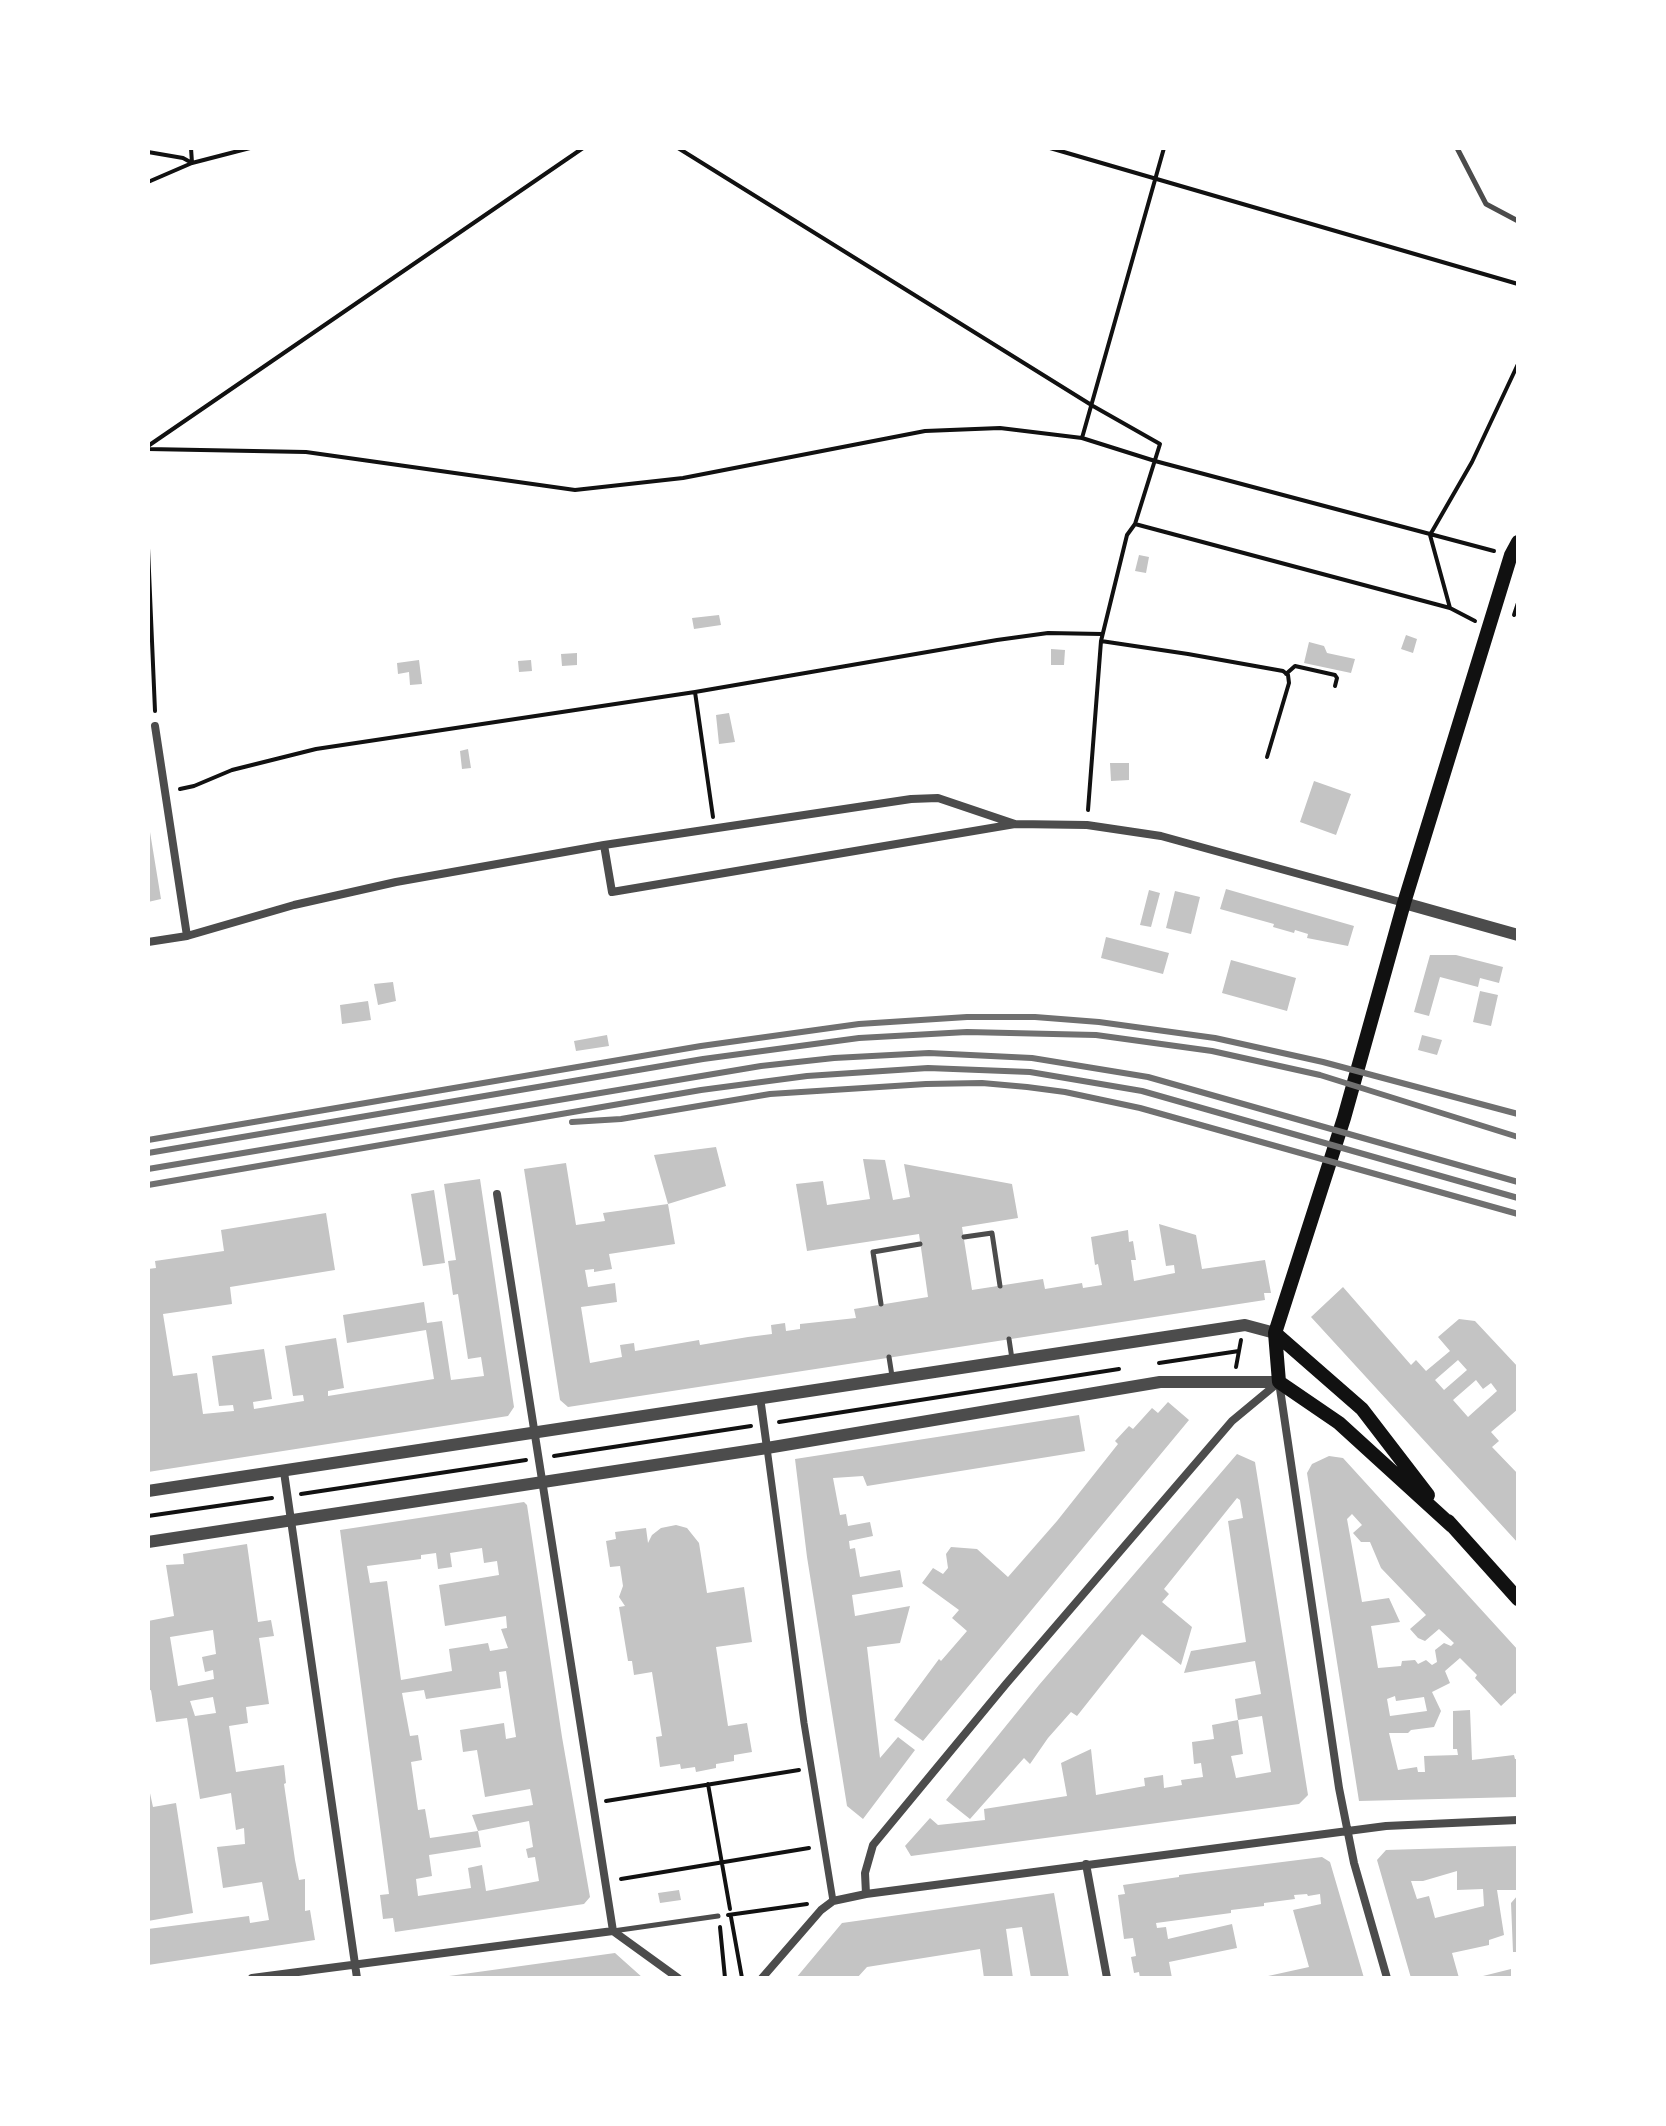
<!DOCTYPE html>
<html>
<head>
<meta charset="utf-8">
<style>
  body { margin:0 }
  #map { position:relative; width:1666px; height:2126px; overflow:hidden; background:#fff; font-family:"Golos Text",sans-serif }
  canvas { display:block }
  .frame { position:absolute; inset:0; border:150px solid #fff; pointer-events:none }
</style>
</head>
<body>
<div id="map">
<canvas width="1666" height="2126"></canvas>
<div class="frame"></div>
</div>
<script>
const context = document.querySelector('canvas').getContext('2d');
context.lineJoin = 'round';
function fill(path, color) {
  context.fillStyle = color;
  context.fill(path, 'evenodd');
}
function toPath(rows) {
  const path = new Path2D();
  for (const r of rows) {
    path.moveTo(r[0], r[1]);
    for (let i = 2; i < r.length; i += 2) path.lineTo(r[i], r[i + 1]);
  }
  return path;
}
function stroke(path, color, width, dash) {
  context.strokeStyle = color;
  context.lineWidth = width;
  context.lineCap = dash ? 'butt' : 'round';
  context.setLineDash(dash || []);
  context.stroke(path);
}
fill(toPath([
  [1139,555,1149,557,1146,573,1135,571],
  [719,615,721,625,694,629,692,618],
  [1406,635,1417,639,1413,653,1401,649],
  [1309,642,1324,646,1327,653,1355,659,1351,673,1304,663],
  [1051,649,1065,650,1064,665,1051,665],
  [577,653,577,665,562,666,561,654],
  [419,660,422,684,410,685,409,672,398,674,397,663],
  [531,660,532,671,519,672,518,661],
  [729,713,735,742,719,744,716,715],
  [468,749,471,768,462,769,460,751],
  [1110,763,1129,763,1129,780,1111,781],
  [1314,781,1351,794,1336,835,1300,822],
  [150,832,161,899,148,902,148,833],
  [1226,889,1354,926,1348,946,1307,938,1308,934,1295,930,1294,933,1273,927,1274,924,1220,909],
  [1149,890,1160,893,1151,927,1140,925],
  [1175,891,1200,897,1191,934,1166,928],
  [1106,937,1169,953,1163,974,1101,958],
  [1430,955,1456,955,1503,967,1499,983,1480,978,1478,987,1440,977,1429,1016,1414,1012],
  [1231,960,1296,978,1287,1011,1222,993],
  [393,982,396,1001,378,1005,374,984],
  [1480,991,1498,995,1491,1026,1473,1022],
  [368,1001,371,1020,342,1024,340,1005],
  [607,1035,609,1046,576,1051,574,1041],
  [1422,1035,1442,1040,1437,1055,1418,1050],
  [716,1147,726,1186,668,1204,654,1155],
  [863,1159,885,1160,893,1200,910,1197,904,1164,1012,1184,1018,1218,962,1227,972,1290,1043,1279,1045,1289,1082,1283,1083,1288,1102,1285,1098,1264,1095,1265,1091,1237,1128,1230,1129,1242,1133,1241,1136,1260,1131,1260,1134,1281,1175,1273,1174,1265,1166,1266,1159,1224,1196,1235,1202,1269,1265,1260,1271,1293,1264,1293,1265,1300,568,1407,560,1400,524,1169,566,1163,576,1225,605,1221,603,1213,668,1204,675,1244,609,1254,612,1269,594,1272,594,1269,585,1270,588,1287,615,1283,617,1302,581,1307,590,1363,622,1357,620,1345,634,1343,635,1351,699,1340,700,1345,748,1337,772,1334,771,1325,785,1323,786,1331,800,1329,800,1324,856,1318,854,1309,928,1297,919,1234,807,1251,796,1184,823,1181,827,1205,870,1199],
  [480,1179,514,1407,508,1416,148,1472,148,1269,156,1268,155,1261,224,1251,221,1230,326,1213,335,1270,230,1287,232,1304,163,1314,173,1376,197,1373,203,1414,234,1411,233,1405,219,1406,212,1356,264,1349,272,1399,253,1402,254,1409,304,1401,303,1395,293,1396,285,1346,336,1338,344,1388,328,1391,328,1396,434,1379,426,1330,347,1343,343,1315,424,1302,427,1323,442,1321,451,1380,484,1376,481,1357,468,1359,458,1294,453,1295,448,1261,456,1260,444,1184],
  [434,1190,445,1263,423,1266,411,1194],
  [1343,1287,1411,1365,1416,1360,1426,1371,1450,1351,1438,1337,1459,1319,1475,1321,1518,1367,1518,1409,1491,1432,1499,1441,1492,1447,1518,1474,1518,1543,1311,1317],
  [1458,1360,1467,1370,1444,1390,1435,1380],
  [1476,1380,1483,1389,1491,1383,1497,1391,1468,1417,1453,1400],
  [1168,1402,1189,1420,923,1741,894,1720,939,1659,941,1661,967,1631,952,1618,959,1610,922,1583,933,1568,943,1574,948,1568,946,1554,951,1547,977,1549,1008,1577,1057,1521,1118,1444,1115,1441,1129,1426,1133,1429,1152,1408,1158,1413],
  [1079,1415,1085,1451,867,1486,863,1476,833,1478,840,1515,846,1514,848,1526,870,1522,873,1536,849,1541,850,1549,855,1548,860,1577,900,1570,903,1587,852,1595,855,1616,910,1606,900,1643,867,1647,880,1758,898,1737,915,1750,863,1819,847,1806,807,1557,795,1459],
  [1237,1454,1255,1462,1308,1795,1299,1804,911,1856,905,1846,930,1818,938,1825,985,1820,984,1809,1067,1796,1061,1763,1091,1749,1096,1795,1145,1786,1144,1778,1163,1775,1164,1788,1182,1785,1181,1780,1203,1777,1201,1763,1194,1764,1192,1742,1214,1739,1212,1725,1238,1720,1243,1754,1231,1756,1236,1778,1271,1772,1262,1716,1238,1720,1235,1699,1261,1694,1255,1661,1184,1673,1191,1651,1246,1642,1228,1521,1243,1518,1240,1500,1237,1498,1164,1589,1169,1594,1162,1602,1192,1627,1181,1665,1142,1634,1077,1716,1071,1712,1048,1738,1030,1764,1024,1758,970,1819,946,1800,1039,1685],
  [1329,1456,1343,1458,1518,1650,1518,1696,1515,1693,1501,1706,1475,1678,1477,1675,1460,1658,1445,1671,1450,1683,1432,1692,1441,1711,1434,1727,1411,1730,1408,1733,1389,1733,1398,1770,1417,1767,1418,1772,1425,1772,1424,1756,1458,1755,1457,1749,1453,1749,1453,1711,1470,1710,1472,1760,1514,1755,1515,1759,1518,1759,1518,1797,1359,1801,1307,1473,1312,1464],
  [1352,1514,1362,1525,1353,1533,1361,1542,1370,1542,1381,1568,1426,1615,1410,1629,1418,1638,1425,1641,1439,1629,1454,1643,1451,1646,1444,1643,1435,1650,1437,1662,1432,1665,1426,1660,1418,1664,1415,1660,1402,1661,1401,1666,1378,1668,1371,1626,1400,1622,1389,1598,1362,1602,1347,1519],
  [1395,1696,1396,1701,1424,1697,1427,1711,1390,1716,1387,1699],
  [524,1502,527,1505,562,1737,590,1897,584,1904,395,1932,393,1918,383,1919,380,1895,389,1894,340,1530],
  [482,1548,484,1563,497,1561,499,1575,439,1585,445,1626,506,1616,507,1628,501,1629,508,1648,490,1651,488,1643,449,1649,452,1671,401,1680,387,1581,370,1583,367,1566,421,1559,421,1555,436,1553,438,1569,452,1567,450,1553],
  [506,1671,516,1737,506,1739,504,1723,460,1730,463,1752,477,1750,485,1797,530,1789,533,1805,472,1815,478,1831,430,1838,425,1809,418,1810,411,1762,422,1760,418,1735,410,1736,402,1693,424,1690,426,1699,501,1688,499,1672],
  [529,1821,533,1847,526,1849,528,1858,535,1857,539,1881,486,1891,482,1865,468,1868,471,1888,418,1896,416,1879,432,1876,429,1855,481,1847,478,1831],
  [676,1525,687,1528,699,1543,707,1593,744,1587,752,1642,716,1647,728,1726,747,1723,752,1752,734,1755,734,1761,716,1764,716,1768,696,1772,695,1767,681,1769,680,1764,660,1767,656,1737,662,1736,652,1672,634,1675,632,1661,628,1661,619,1607,625,1606,619,1597,623,1586,620,1566,610,1567,606,1541,616,1539,615,1532,646,1528,648,1543,652,1535,661,1528],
  [247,1544,258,1622,271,1620,274,1636,259,1638,269,1704,246,1707,248,1723,229,1726,236,1772,284,1765,286,1783,284,1784,295,1860,299,1880,305,1879,305,1911,310,1910,315,1940,148,1965,148,1929,249,1916,250,1923,269,1920,262,1882,223,1888,217,1847,245,1844,244,1828,236,1830,231,1793,200,1799,187,1718,156,1722,151,1690,148,1691,148,1621,174,1616,166,1565,184,1564,183,1554],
  [213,1630,216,1654,202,1657,205,1672,213,1670,214,1679,178,1686,170,1637],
  [213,1697,216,1713,195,1716,190,1701],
  [148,1784,153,1807,176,1803,193,1913,148,1921],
  [1518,1846,1518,1890,1497,1890,1504,1935,1489,1940,1489,1945,1452,1953,1459,1978,1411,1978,1377,1860,1386,1850],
  [1457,1871,1457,1890,1483,1889,1484,1906,1435,1918,1429,1896,1417,1899,1411,1881,1423,1881],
  [1322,1857,1330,1862,1364,1978,1259,1978,1309,1967,1293,1910,1321,1904,1320,1894,1308,1896,1307,1894,1294,1895,1295,1899,1264,1903,1264,1906,1231,1910,1231,1913,1156,1923,1157,1928,1166,1927,1168,1939,1232,1924,1237,1948,1169,1962,1172,1978,1140,1978,1139,1972,1134,1973,1131,1957,1136,1956,1133,1938,1124,1939,1118,1895,1125,1894,1123,1885,1179,1877,1179,1875],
  [679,1890,681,1900,660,1903,658,1893],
  [1054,1893,1069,1978,1031,1978,1022,1927,1006,1929,1013,1978,984,1978,980,1949,867,1967,857,1978,796,1978,842,1923],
  [1518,1895,1518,1952,1513,1952,1511,1903],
  [615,1953,643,1978,449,1978,449,1976],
  [1511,1969,1511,1978,1479,1978,1479,1977]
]), '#c4c4c4');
stroke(toPath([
  [191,148,192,163],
  [678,148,1093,406,1160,444,1135,524,1127,535,1101,641,1088,810],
  [1050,148,1518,284],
  [148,152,183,158,192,163],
  [148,182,192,163,250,148],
  [1082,438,1164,148],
  [148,446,583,148],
  [148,449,306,452,575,490,683,478,925,431,1000,428,1082,438,1155,461,1494,551],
  [1135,524,1450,608,1475,621],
  [148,548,155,711],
  [1450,608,1430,535,1472,462,1518,364],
  [1514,615,1518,603],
  [1101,641,1188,654,1283,671,1288,675,1289,683,1267,757],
  [1286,674,1295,666,1335,675,1337,678,1335,686],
  [695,692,713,817],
  [180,789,194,786,232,770,316,749,695,692,997,640,1048,633,1102,634],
  [1159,1363,1239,1351],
  [1236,1367,1241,1340],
  [779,1422,1119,1369],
  [554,1456,751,1426],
  [301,1494,526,1460],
  [148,1516,272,1498],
  [708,1784,730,1909],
  [606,1801,799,1770],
  [621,1879,809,1848],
  [728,1915,807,1904],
  [731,1917,742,1978],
  [720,1927,725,1978]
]), '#111', 4);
stroke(toPath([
  [1457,148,1486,204,1518,221],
  [964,1237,992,1233,1000,1286],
  [881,1304,873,1252,920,1244],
  [1009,1339,1012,1359],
  [889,1357,892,1376],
  [613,1931,718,1916]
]), '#4c4c4c', 5);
stroke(toPath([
  [767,1448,804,1723,833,1901]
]), '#4c4c4c', 7);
stroke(toPath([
  [155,726,187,936],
  [604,845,612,892,1015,824,1087,825,1161,836,1404,903],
  [148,942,187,936,294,905,396,882,604,845,911,799,938,798,1015,824],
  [497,1194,613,1931,678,1978],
  [760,1397,767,1448],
  [284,1472,357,1978],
  [1086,1864,1107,1978],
  [866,1894,865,1873,873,1845,1006,1684,1232,1421,1279,1382,1339,1788,1354,1863,1387,1978],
  [252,1978,613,1931],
  [762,1978,821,1910,833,1901,866,1894,1386,1826,1518,1820]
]), '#4c4c4c', 8);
stroke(toPath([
  [1404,903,1518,935],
  [148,1491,1245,1325,1275,1333],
  [148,1542,767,1448,1160,1382,1279,1382]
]), '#4c4c4c', 12);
stroke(toPath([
  [1275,1333,1362,1409,1428,1495],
  [1448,1521,1518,1599],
  [1452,1526,1339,1423,1279,1382,1275,1333,1344,1118,1404,903,1511,555,1518,542]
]), '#111', 14);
stroke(toPath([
  [572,1122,621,1119,770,1094,926,1084,982,1083,1027,1087,1065,1092,1140,1108,1518,1214],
  [148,1140,701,1046,859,1024,967,1017,1035,1017,1099,1022,1215,1038,1323,1062,1518,1114],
  [148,1153,703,1059,859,1038,967,1032,1096,1035,1212,1051,1320,1075,1518,1137],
  [148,1169,761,1066,834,1058,929,1053,1032,1058,1148,1077,1518,1182],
  [148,1185,701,1090,807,1076,928,1068,1030,1072,1142,1091,1518,1198]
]), '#707070', 6);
</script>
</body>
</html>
